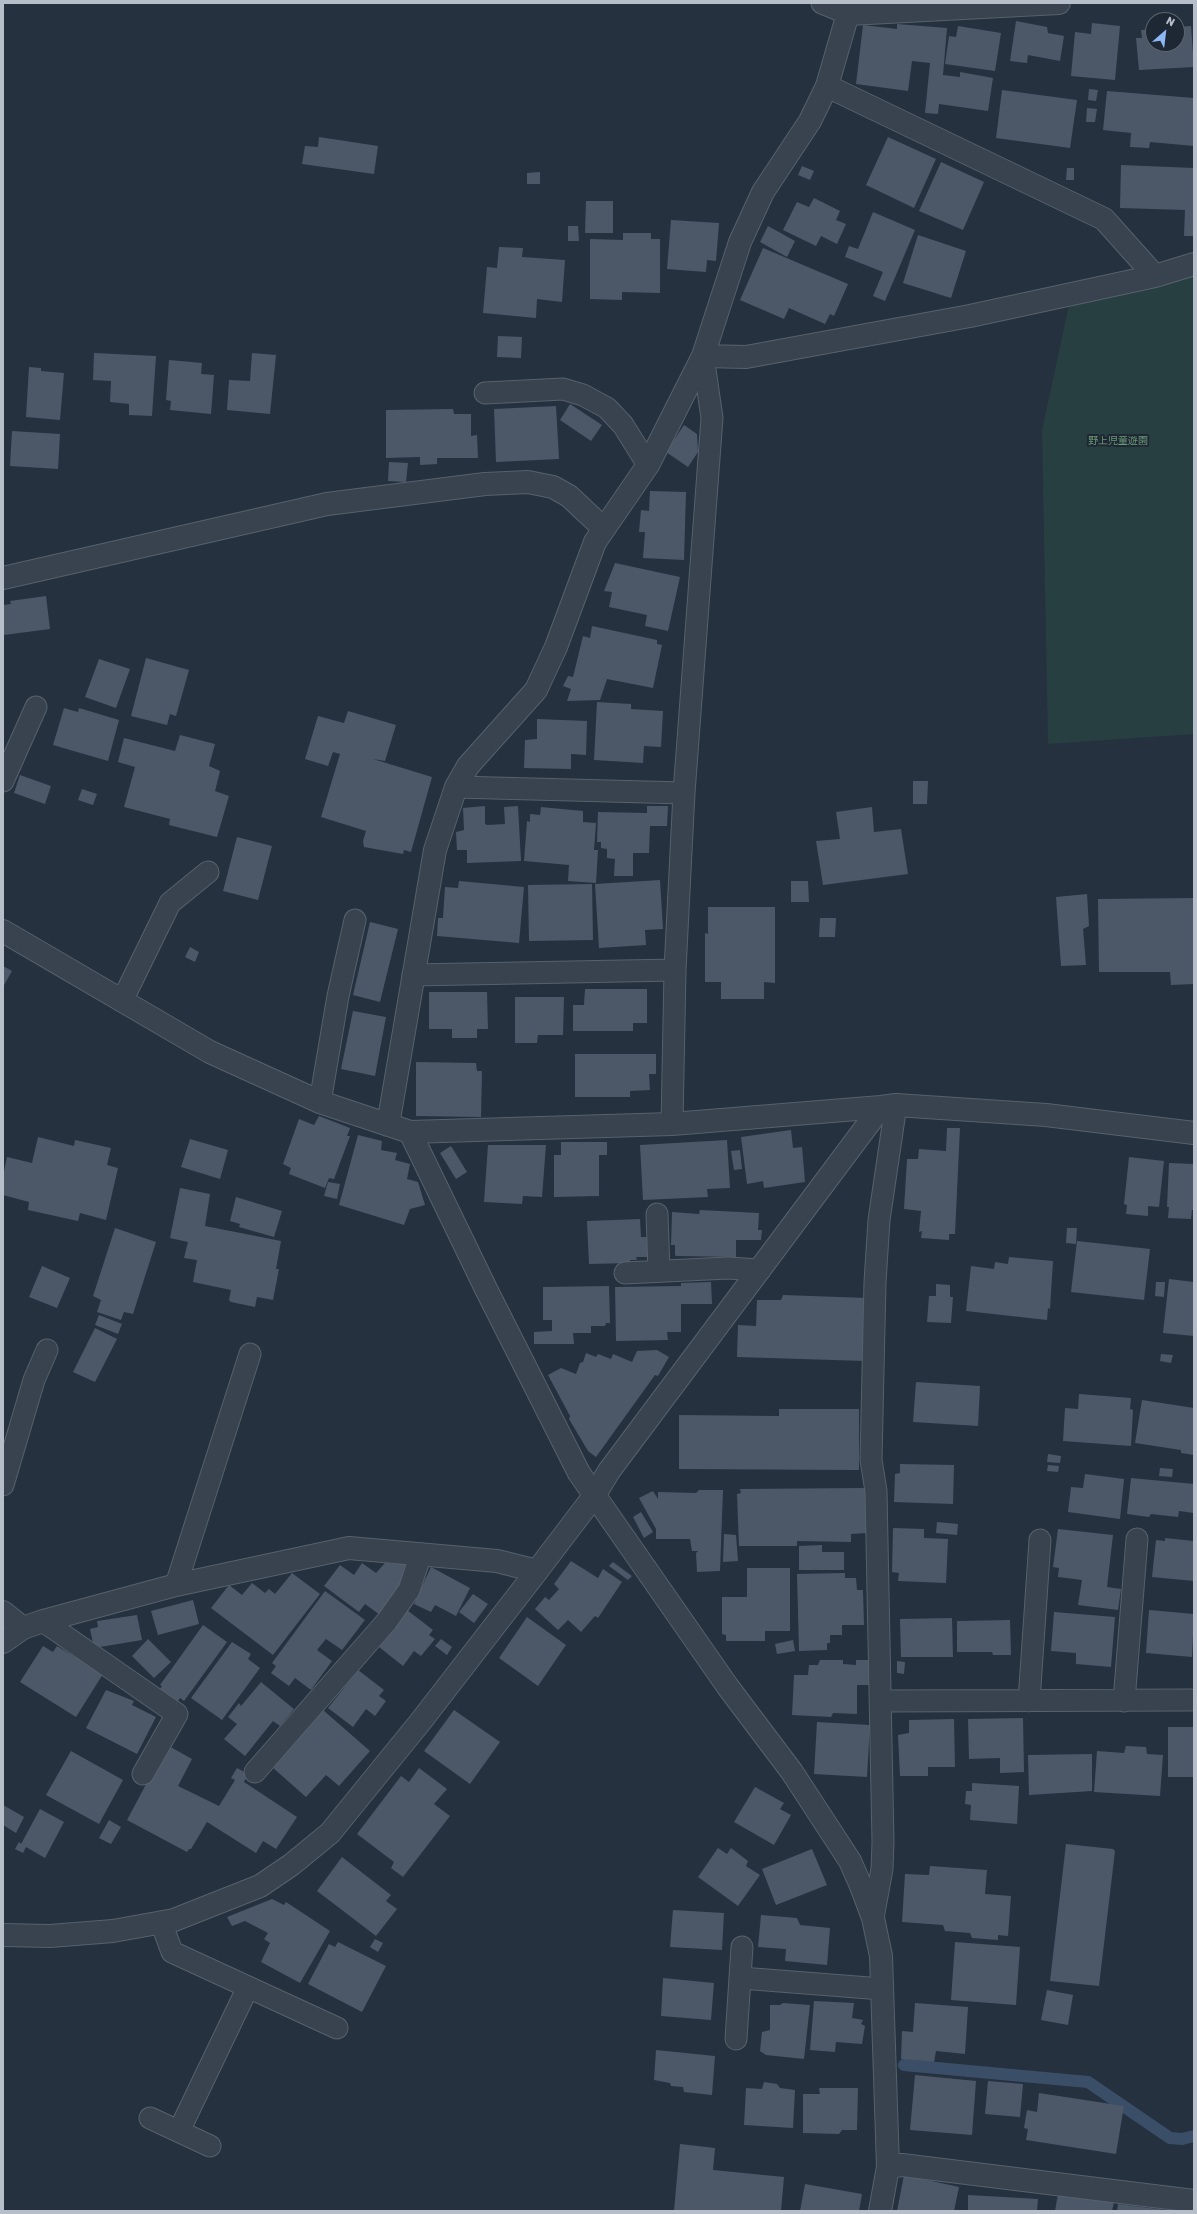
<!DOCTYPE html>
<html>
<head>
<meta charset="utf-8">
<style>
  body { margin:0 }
  #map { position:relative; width:1197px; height:2214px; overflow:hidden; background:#25313f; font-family:Rubik,sans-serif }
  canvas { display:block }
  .frame { position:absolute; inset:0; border:4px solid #b6beca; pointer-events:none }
  .north { position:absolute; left:1145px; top:12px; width:40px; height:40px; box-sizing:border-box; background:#1e2834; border:1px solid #5b6470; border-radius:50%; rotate:28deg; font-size:11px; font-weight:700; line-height:16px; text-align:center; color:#b6beca }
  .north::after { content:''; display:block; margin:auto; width:14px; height:18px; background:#8eb7f6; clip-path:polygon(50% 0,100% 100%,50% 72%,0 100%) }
</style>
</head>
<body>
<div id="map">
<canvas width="1197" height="2214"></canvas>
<div class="frame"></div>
<div class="north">N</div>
</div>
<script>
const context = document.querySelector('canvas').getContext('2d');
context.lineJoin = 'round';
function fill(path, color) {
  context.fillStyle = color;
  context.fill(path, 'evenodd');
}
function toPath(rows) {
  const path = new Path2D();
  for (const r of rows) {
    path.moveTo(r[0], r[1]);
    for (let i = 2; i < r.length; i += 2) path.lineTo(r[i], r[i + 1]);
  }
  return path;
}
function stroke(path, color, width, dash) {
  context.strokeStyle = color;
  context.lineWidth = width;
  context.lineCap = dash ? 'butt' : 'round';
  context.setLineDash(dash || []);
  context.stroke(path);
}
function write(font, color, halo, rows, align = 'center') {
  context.font = font + ' Rubik,"Noto Sans JP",sans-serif';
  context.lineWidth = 4;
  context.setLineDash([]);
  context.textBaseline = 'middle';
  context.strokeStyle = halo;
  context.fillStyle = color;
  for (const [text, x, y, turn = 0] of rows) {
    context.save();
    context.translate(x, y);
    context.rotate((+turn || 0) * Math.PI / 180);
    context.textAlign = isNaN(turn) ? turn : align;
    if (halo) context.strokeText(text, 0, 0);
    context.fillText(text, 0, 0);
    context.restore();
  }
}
fill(toPath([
  [1194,272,1194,734,1048,744,1042,430,1070,300]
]), '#283f41');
stroke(toPath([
  [904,2065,1088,2082,1170,2138,1182,2139,1194,2136]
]), '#3b4e68', 12);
fill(toPath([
  [1016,21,1047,27,1048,33,1064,36,1060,61,1028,55,1027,63,1010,61],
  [1092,23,1120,26,1115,80,1071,76,1075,32,1091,34],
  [897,24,947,28,943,75,960,77,960,72,993,78,988,111,939,104,938,114,925,113,930,63,912,61,908,91,856,84,863,25,897,29],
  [958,26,1001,33,995,71,945,64,949,36,956,37],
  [1191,26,1194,67,1139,70,1136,38,1142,38,1141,30,1153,29,1153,44,1177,44,1177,27],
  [1089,89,1098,90,1096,101,1088,100],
  [1002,90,1077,100,1070,148,996,138],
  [1107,91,1194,98,1194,146,1150,142,1149,148,1130,147,1131,133,1103,130],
  [1087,108,1097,109,1095,122,1086,122],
  [319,137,378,146,374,174,302,164,305,146,318,147],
  [888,137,936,159,914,208,866,185],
  [941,162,984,182,963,230,919,211],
  [1121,165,1194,168,1194,236,1184,236,1185,210,1120,208],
  [802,166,814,171,810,180,798,175],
  [1067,168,1074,168,1074,180,1066,180],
  [540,172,540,184,527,184,527,173],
  [814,198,840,211,836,220,846,224,837,244,821,236,816,246,783,230,797,202,809,207],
  [586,201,613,201,613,233,585,233],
  [873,212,915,230,885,301,873,296,883,272,845,257,849,246,858,249],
  [671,220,719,223,716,261,707,260,706,272,667,269],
  [568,226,578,226,579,241,568,241],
  [768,226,795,241,787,257,760,242],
  [623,233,651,233,651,239,660,239,660,293,622,292,622,300,590,299,590,239,623,240],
  [918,235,966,251,951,298,903,283],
  [499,247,523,248,522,257,565,260,562,302,537,299,536,318,483,313,487,267,497,268],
  [763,248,848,284,834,316,830,314,825,324,789,308,784,319,740,300],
  [498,336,522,337,521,358,497,357],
  [94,353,156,356,152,416,129,415,129,404,110,402,111,381,93,380],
  [252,353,276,355,270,414,227,410,229,380,250,381],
  [169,360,202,363,201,374,214,375,211,414,170,410,171,401,166,400],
  [29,367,41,368,41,371,64,373,60,420,26,417],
  [570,404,602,425,591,441,560,420],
  [556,406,559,459,496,462,494,409],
  [453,409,454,414,471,414,471,436,477,435,478,458,437,458,437,464,420,465,420,457,386,458,386,410],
  [684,425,697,434,698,452,688,467,666,452],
  [12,431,60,434,58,469,10,466],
  [389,462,408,463,406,482,388,481],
  [650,491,686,492,684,560,643,558,645,532,639,532,641,510,649,511],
  [615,563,680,577,668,631,645,626,647,615,609,607,612,592,604,591],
  [46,596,50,629,4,635,3,605,11,604,10,601],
  [592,626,657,640,657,644,662,645,653,688,607,679,600,700,567,701,571,689,563,686,568,676,573,677,583,636,590,638],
  [146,658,189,670,176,716,170,714,167,725,131,716],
  [99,659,130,669,116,708,85,697],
  [597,702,631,704,631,709,663,711,661,747,644,746,643,763,594,760],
  [64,708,78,712,79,708,119,720,108,761,53,745],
  [348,711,396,725,385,761,373,759,432,777,411,852,404,850,403,854,364,847,363,841,366,831,321,817,340,754,333,752,328,766,305,759,318,716,344,723],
  [537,719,587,721,586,755,571,754,571,769,524,768,525,740,537,739],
  [180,735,215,744,209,766,220,771,215,791,229,796,217,837,169,825,170,819,124,807,135,767,118,762,124,738,175,751],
  [20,775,51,786,45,804,14,793],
  [913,781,928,781,927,804,913,804],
  [82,789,97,794,93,805,78,800],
  [485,806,485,824,487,825,505,824,504,807,518,806,521,861,467,863,467,850,457,850,456,832,464,830,463,808],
  [647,806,668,806,667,826,650,826,649,853,633,853,633,876,614,876,615,859,607,858,607,849,601,848,601,842,597,842,598,812,647,813],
  [541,807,583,811,583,822,596,823,594,850,598,850,596,883,568,881,569,865,524,861,527,821,530,822,530,814,540,815],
  [872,807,874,832,901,829,908,874,823,885,816,841,840,839,836,812],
  [237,837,272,846,258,900,223,891],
  [660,880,663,929,645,930,646,945,599,948,595,884],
  [459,881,524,887,519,943,437,936,438,918,443,918,445,887,458,888],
  [791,881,808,881,809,902,791,902],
  [592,884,593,940,529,941,528,885],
  [1087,894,1089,926,1083,929,1086,965,1061,966,1056,897],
  [1194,898,1194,984,1171,985,1170,972,1099,972,1098,899],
  [708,907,775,907,775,983,764,982,764,999,721,999,721,982,705,982,705,933,708,934],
  [820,918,836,918,835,937,819,937],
  [370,922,398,929,380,1002,353,995],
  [190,947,199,952,195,962,185,957],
  [3,966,12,971,3,987],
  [585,989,647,989,647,1023,633,1023,633,1031,573,1031,573,1005,584,1005],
  [429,992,487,992,488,1029,477,1029,477,1038,452,1038,452,1029,429,1029],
  [515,997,564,997,563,1035,538,1035,537,1043,515,1043],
  [353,1011,386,1017,375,1076,341,1069],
  [575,1054,656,1054,656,1074,649,1074,650,1090,630,1091,630,1097,575,1097],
  [416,1062,476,1063,477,1071,482,1071,481,1117,416,1116],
  [319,1116,350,1128,347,1136,350,1136,334,1179,329,1178,325,1188,289,1174,291,1168,283,1164,299,1119,314,1125],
  [947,1128,960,1128,955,1234,949,1234,949,1240,921,1238,922,1231,919,1232,921,1211,904,1209,907,1159,918,1159,919,1149,946,1151],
  [791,1130,793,1148,802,1147,805,1182,764,1188,763,1181,747,1184,741,1137],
  [358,1135,382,1141,381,1150,397,1153,395,1160,410,1164,407,1179,418,1182,425,1205,410,1209,404,1225,339,1205],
  [38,1137,74,1146,75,1140,111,1148,107,1165,118,1168,106,1220,80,1213,78,1221,28,1210,29,1202,3,1195,3,1176,7,1157,32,1163],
  [190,1139,228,1150,220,1179,181,1167],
  [727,1140,730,1188,707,1189,708,1197,643,1200,640,1145],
  [561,1142,607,1142,607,1155,599,1155,599,1196,554,1197,554,1155,561,1155],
  [488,1145,546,1145,542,1197,523,1196,522,1204,484,1202],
  [451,1146,467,1172,456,1179,440,1153],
  [740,1150,742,1169,734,1170,731,1151],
  [1129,1157,1164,1161,1159,1207,1148,1206,1148,1216,1126,1214,1127,1205,1124,1204],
  [1169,1163,1194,1164,1194,1210,1192,1210,1191,1219,1168,1218,1169,1207,1167,1207],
  [328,1182,340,1184,337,1199,324,1196],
  [180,1188,210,1194,205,1226,281,1241,276,1269,279,1269,273,1300,257,1297,255,1307,231,1302,229,1300,231,1290,193,1282,197,1260,184,1258,188,1242,170,1238],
  [236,1197,282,1211,274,1237,239,1227,240,1224,230,1221],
  [700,1210,759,1213,758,1230,762,1230,761,1240,736,1240,736,1257,676,1256,675,1255,675,1245,671,1245,672,1212,699,1214],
  [640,1219,641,1237,648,1237,649,1257,636,1257,637,1260,630,1260,630,1263,589,1264,587,1221],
  [115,1228,156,1242,133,1314,124,1312,121,1320,97,1312,101,1300,93,1296],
  [1067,1228,1077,1228,1076,1244,1066,1243],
  [1077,1241,1150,1249,1144,1300,1071,1292],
  [1009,1257,1053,1261,1050,1309,1048,1308,1047,1320,966,1311,971,1266,994,1269,995,1262,1008,1264],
  [42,1266,70,1278,57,1308,29,1297],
  [1169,1279,1194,1282,1194,1336,1163,1333],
  [711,1282,712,1304,681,1304,681,1332,667,1332,668,1340,616,1341,615,1287,681,1286,681,1283],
  [1156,1282,1165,1282,1164,1297,1155,1296],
  [936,1284,950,1285,950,1297,953,1297,951,1323,927,1322,929,1296,936,1296],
  [609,1286,610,1323,606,1323,605,1326,591,1326,591,1333,573,1333,574,1344,534,1344,534,1332,552,1331,552,1320,543,1320,543,1287],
  [783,1295,867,1298,865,1361,737,1357,738,1325,756,1326,757,1300,781,1300],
  [99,1315,122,1324,118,1334,95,1325],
  [95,1328,117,1339,95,1382,73,1372],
  [657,1350,669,1357,658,1376,655,1375,596,1457,588,1451,569,1419,570,1416,548,1375,561,1368,576,1374,580,1363,583,1362,586,1353,596,1357,598,1354,611,1359,613,1354,632,1362,637,1351],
  [1161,1354,1173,1355,1171,1363,1160,1361],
  [916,1382,980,1386,978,1426,913,1422],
  [1079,1394,1131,1398,1130,1409,1133,1410,1131,1446,1063,1441,1065,1408,1078,1409],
  [1142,1400,1194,1408,1194,1455,1181,1453,1181,1450,1135,1443],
  [779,1409,859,1409,859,1470,679,1469,679,1415,779,1416],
  [1048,1454,1061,1456,1060,1463,1047,1462],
  [900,1464,954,1465,953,1504,894,1502,895,1474,900,1473],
  [1048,1465,1059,1466,1058,1472,1047,1471],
  [1160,1468,1173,1469,1172,1477,1159,1476],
  [1085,1474,1124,1479,1120,1519,1068,1512,1071,1487,1083,1488],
  [1131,1478,1194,1484,1194,1513,1179,1511,1178,1517,1151,1514,1149,1517,1127,1514],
  [866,1488,867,1533,851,1534,851,1542,797,1541,797,1546,739,1546,737,1494,741,1493,740,1489],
  [699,1490,723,1490,720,1571,697,1572,696,1553,698,1551,692,1551,690,1539,656,1539,656,1529,639,1498,653,1491,658,1499,658,1492,696,1493],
  [641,1512,653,1532,644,1538,633,1517],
  [937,1522,958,1524,957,1535,936,1533],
  [893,1528,924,1529,924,1538,948,1539,946,1583,898,1581,899,1573,892,1572],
  [1058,1529,1113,1535,1107,1587,1121,1589,1118,1610,1078,1605,1082,1580,1058,1577,1059,1568,1053,1567],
  [724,1534,736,1535,738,1561,723,1562],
  [1165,1538,1194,1541,1194,1581,1152,1577,1156,1540,1165,1541],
  [822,1545,822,1552,844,1552,844,1570,799,1570,799,1546],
  [571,1561,598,1578,603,1569,622,1582,598,1618,595,1616,581,1632,568,1620,558,1630,535,1609,545,1597,549,1600,559,1589,554,1584],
  [613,1562,632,1576,628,1580,609,1566],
  [362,1563,376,1573,385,1563,407,1564,405,1577,380,1615,365,1604,359,1612,324,1586,340,1565,354,1575],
  [431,1567,470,1588,456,1616,435,1605,431,1612,414,1604],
  [747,1568,790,1568,790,1631,765,1631,765,1641,726,1641,726,1635,722,1634,722,1597,747,1597],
  [292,1573,320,1594,273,1655,211,1608,229,1585,242,1595,252,1583,265,1593,269,1589,275,1594],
  [845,1573,845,1578,856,1578,857,1590,863,1590,864,1625,842,1625,842,1635,830,1635,830,1643,827,1643,827,1650,799,1651,797,1574],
  [325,1591,365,1620,342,1650,326,1639,317,1650,332,1661,311,1690,295,1678,289,1686,271,1673,276,1666,272,1663],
  [473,1594,488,1604,474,1623,459,1612],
  [193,1600,199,1624,158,1635,151,1611],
  [407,1610,433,1630,429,1635,435,1639,421,1656,414,1651,403,1666,379,1647],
  [1149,1610,1194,1614,1192,1657,1146,1653],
  [1054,1612,1115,1617,1111,1667,1076,1664,1076,1653,1051,1651],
  [137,1615,142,1640,94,1648,90,1629,98,1627,97,1621],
  [527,1617,566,1645,538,1686,499,1658],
  [952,1618,953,1657,901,1657,900,1619],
  [1010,1620,1011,1655,993,1655,992,1652,957,1652,957,1621],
  [203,1625,227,1642,184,1701,180,1698,176,1704,158,1692,162,1686,160,1685],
  [148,1639,171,1662,154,1678,132,1656],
  [441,1639,452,1647,447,1655,435,1646],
  [793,1640,795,1651,777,1654,775,1644],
  [232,1642,251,1654,248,1659,260,1668,222,1720,191,1698],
  [43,1646,53,1652,57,1646,103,1674,76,1717,20,1682],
  [820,1660,843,1660,843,1664,856,1665,856,1660,871,1660,870,1685,857,1685,857,1714,833,1713,831,1717,792,1715,794,1675,808,1675,809,1665,818,1665],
  [897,1661,905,1662,904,1674,897,1673],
  [358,1670,384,1690,379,1696,386,1701,375,1716,366,1709,353,1727,328,1708],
  [261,1682,294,1709,280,1726,273,1721,245,1756,224,1739,237,1724,228,1717,239,1703,241,1706],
  [106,1690,134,1701,132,1705,156,1717,137,1754,86,1728],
  [323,1710,370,1751,339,1786,326,1775,306,1797,272,1767],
  [454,1710,500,1742,470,1784,424,1751],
  [1023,1718,1024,1772,1000,1773,1000,1758,969,1759,968,1719],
  [954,1719,955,1767,928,1767,928,1776,900,1776,898,1735,909,1733,909,1720],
  [817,1722,870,1725,867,1777,814,1774],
  [1168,1727,1194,1727,1194,1777,1168,1777],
  [167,1745,192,1759,178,1786,219,1806,235,1780,231,1778,237,1768,248,1774,244,1782,297,1817,276,1849,263,1841,256,1853,207,1822,191,1849,189,1849,187,1852,127,1820],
  [1126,1746,1146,1747,1147,1754,1163,1755,1160,1796,1094,1792,1097,1751,1124,1753],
  [71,1751,123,1780,99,1824,46,1795],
  [1092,1754,1092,1791,1029,1795,1028,1755],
  [419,1768,447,1789,434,1804,450,1816,403,1877,391,1868,394,1862,357,1834,401,1776,409,1782],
  [972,1783,1019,1786,1017,1824,970,1820,971,1805,965,1804,966,1791,972,1791],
  [755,1787,784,1803,780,1809,791,1815,774,1845,734,1822],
  [3,1805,24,1817,16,1833,3,1825],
  [40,1809,64,1822,45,1858,26,1847,23,1853,15,1849,19,1842,21,1844],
  [109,1820,121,1827,111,1844,99,1838],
  [1066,1844,1113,1849,1115,1851,1099,1986,1050,1981],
  [718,1848,727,1854,731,1848,748,1861,746,1866,760,1875,738,1906,698,1877],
  [812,1849,827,1885,776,1905,762,1869],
  [342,1857,391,1895,386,1901,397,1909,376,1936,317,1891],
  [930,1866,987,1870,985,1894,1011,1896,1008,1936,998,1935,998,1940,972,1938,970,1933,945,1931,943,1925,902,1922,905,1874,929,1875],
  [272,1899,284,1905,286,1902,330,1931,300,1983,261,1962,270,1943,264,1939,268,1933,245,1921,232,1926,227,1917],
  [673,1910,724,1913,722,1950,670,1947],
  [761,1915,797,1918,800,1925,830,1928,827,1965,785,1961,786,1949,758,1947],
  [375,1939,383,1943,378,1952,370,1947],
  [338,1942,386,1966,362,2012,308,1984,329,1944,335,1947],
  [955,1942,1020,1947,1016,2005,951,2000],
  [663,1978,714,1983,711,2020,661,2016],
  [1047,1990,1073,1995,1068,2025,1041,2020],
  [814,2001,854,2003,852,2018,863,2020,861,2024,865,2026,862,2044,836,2042,835,2052,810,2050],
  [783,2003,810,2005,804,2059,766,2055,760,2051,762,2032,770,2030,770,2005,780,2005],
  [915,2003,968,2007,965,2054,936,2051,934,2062,901,2059,902,2031,913,2032],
  [656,2050,715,2056,712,2095,684,2092,683,2087,671,2086,670,2083,654,2080],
  [915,2075,976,2081,972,2135,910,2130],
  [988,2081,1023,2084,1020,2117,985,2114],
  [764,2082,777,2084,780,2088,795,2090,793,2128,744,2125,746,2088,762,2089],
  [819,2088,858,2088,857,2130,842,2130,839,2134,803,2133,803,2094,820,2094],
  [1039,2093,1124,2106,1116,2154,1026,2140,1028,2129,1024,2128,1027,2110,1037,2112],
  [680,2144,715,2148,713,2170,784,2177,781,2211,674,2211],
  [904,2175,959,2187,954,2211,897,2211],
  [805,2184,862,2194,859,2211,800,2211],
  [1058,2194,1114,2202,1112,2211,1055,2211],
  [968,2195,1038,2199,1037,2211,968,2211],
  [1118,2204,1166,2210,1166,2211,1117,2211]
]), '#4c5868');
const service = toPath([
  [822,3,849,14],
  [485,393,563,389,583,395,607,408,623,425,648,465],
  [3,781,36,707],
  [456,787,684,793],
  [413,975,675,970],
  [122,1001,170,903,208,872],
  [320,1102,338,996,355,920],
  [672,1124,675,970,684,793,712,418,703,356],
  [657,1214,659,1271],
  [625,1273,728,1268,760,1270],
  [3,1485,34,1380,47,1350],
  [176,1585,250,1354],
  [43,1621,177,1714,143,1774],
  [881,1701,1191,1700],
  [1029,1701,1040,1540],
  [1124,1701,1137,1539],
  [255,1772,387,1621,409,1590,421,1554],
  [873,1918,882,1869,883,1842,876,1491,871,1460,875,1282,879,1220,896,1105],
  [161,1922,172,1952,337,2028],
  [741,1978,882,1989],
  [736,2039,742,1947],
  [150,2118,210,2146],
  [179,2131,248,1987]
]);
const minor = toPath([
  [849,14,1059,3],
  [703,356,746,357,970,316,1155,276],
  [3,578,327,504,485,484,528,482,553,487,569,496,603,528],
  [3,931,210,1052,320,1102,410,1132,672,1124,881,1107],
  [388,1125,435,850,456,787,468,766,536,690,556,647,595,542,648,465,703,356,740,242,763,192,810,121,827,86,1104,219,1155,276,1194,264],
  [410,1132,486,1289,579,1473,728,1687,792,1772,850,1861,861,1886,873,1918,881,1956,888,2167,880,2211],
  [3,1612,23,1628],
  [3,1642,23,1628,43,1621,176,1585,349,1548,497,1561,537,1571],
  [3,1935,50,1936,113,1931,174,1920,260,1886,291,1865,330,1833,421,1721,537,1571,594,1496,609,1471,881,1107,896,1105,1046,1115,1194,1133],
  [888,2167,902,2165,1194,2201]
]);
const tertiary = toPath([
  [827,86,851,3]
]);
stroke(service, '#57616d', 23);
stroke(minor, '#57616d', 24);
stroke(tertiary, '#57616d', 24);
stroke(service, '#39434f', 21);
stroke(minor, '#39434f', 22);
stroke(tertiary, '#39434f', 22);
write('10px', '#6d9a77', '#1e2834', [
  ["野上児童遊園",1118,441]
]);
</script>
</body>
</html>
